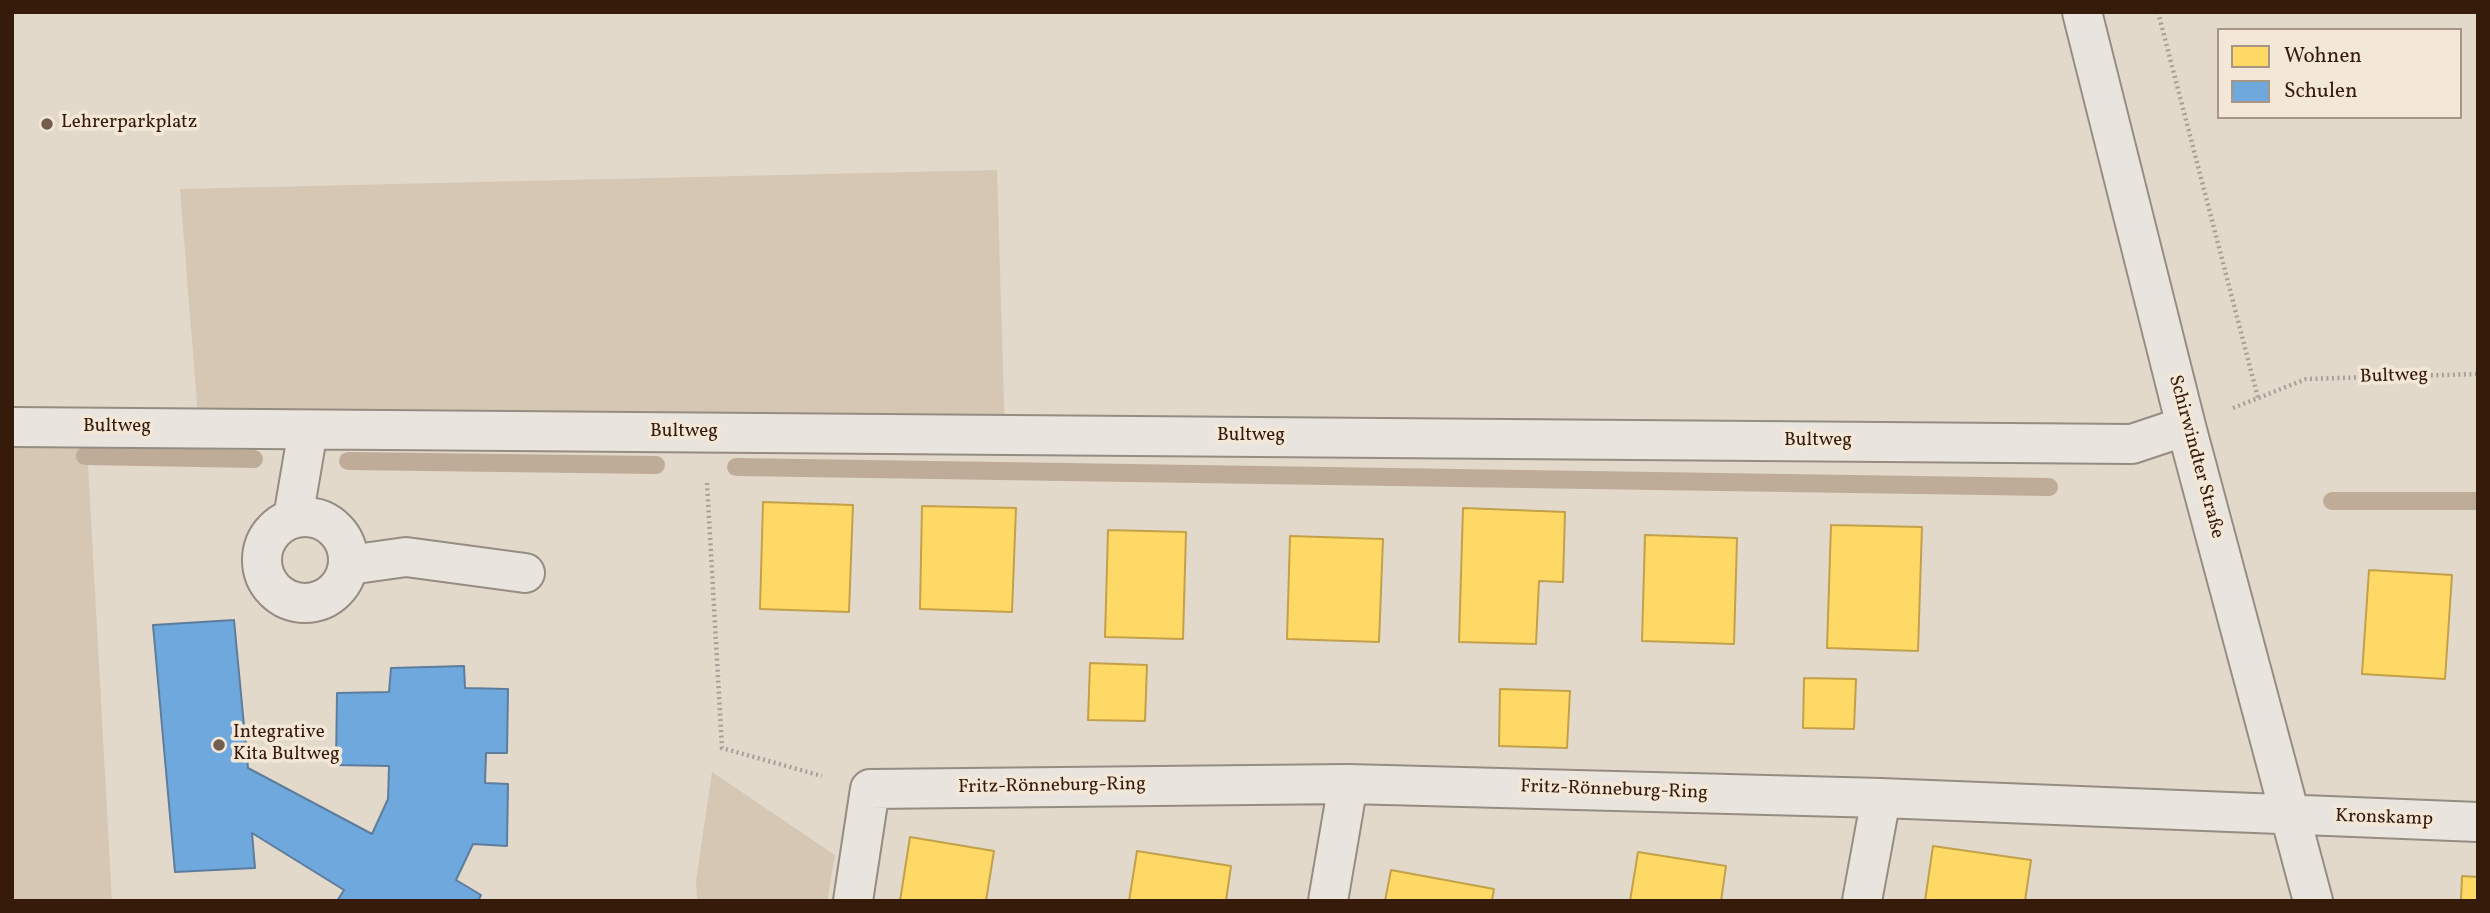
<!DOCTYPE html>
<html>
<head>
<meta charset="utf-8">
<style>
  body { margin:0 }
  #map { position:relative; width:2490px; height:913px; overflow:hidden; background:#e2d9cb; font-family:Vollkorn,serif }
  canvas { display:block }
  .frame { position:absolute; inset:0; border:14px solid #361a0a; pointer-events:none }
  .legend { position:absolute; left:2217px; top:28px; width:245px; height:91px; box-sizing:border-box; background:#f3e7d7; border:2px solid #a79585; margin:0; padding:9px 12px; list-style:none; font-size:21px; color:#361a0a }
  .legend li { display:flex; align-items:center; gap:14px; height:35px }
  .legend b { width:35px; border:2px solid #a79585 }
</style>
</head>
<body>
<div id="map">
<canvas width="2490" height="913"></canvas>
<div class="frame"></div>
<ul class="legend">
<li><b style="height:19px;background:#ffd966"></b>Wohnen</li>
<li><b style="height:19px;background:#6fa8dc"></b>Schulen</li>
</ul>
</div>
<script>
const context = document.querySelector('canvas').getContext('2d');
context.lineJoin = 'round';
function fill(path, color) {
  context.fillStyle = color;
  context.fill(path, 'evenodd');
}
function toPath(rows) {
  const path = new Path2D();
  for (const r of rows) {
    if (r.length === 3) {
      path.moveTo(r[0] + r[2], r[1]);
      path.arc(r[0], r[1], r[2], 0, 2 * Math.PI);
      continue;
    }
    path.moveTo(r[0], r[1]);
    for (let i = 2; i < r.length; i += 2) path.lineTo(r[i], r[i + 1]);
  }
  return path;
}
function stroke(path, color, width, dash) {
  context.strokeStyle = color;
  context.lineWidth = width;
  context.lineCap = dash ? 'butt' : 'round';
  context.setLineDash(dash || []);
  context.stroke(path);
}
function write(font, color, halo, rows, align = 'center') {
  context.font = font + ' Vollkorn,serif';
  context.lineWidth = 7;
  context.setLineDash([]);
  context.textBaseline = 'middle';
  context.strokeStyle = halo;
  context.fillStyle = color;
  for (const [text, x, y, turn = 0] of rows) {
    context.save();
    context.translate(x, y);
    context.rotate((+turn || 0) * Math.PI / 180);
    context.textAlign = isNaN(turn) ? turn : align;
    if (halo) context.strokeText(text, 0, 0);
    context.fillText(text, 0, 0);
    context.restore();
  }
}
fill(toPath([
  [997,170,1005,435,199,429,180,189],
  [12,427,86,428,112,901,12,901],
  [712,772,835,855,827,901,697,901,696,881]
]), '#d6c7b4');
const homes = toPath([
  [763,502,853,505,849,612,760,609,763,502],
  [922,506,1016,508,1012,612,920,609,922,506],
  [1463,508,1565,512,1563,582,1539,581,1536,644,1459,642,1463,508],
  [1831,525,1922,527,1918,651,1827,648,1831,525],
  [1108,530,1186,532,1183,639,1105,637,1108,530],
  [1645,535,1737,538,1734,644,1642,641,1645,535],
  [1290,536,1383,539,1379,642,1287,639,1290,536],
  [2369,570,2452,575,2445,679,2362,674,2369,570],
  [1090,663,1147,665,1145,721,1088,720,1090,663],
  [1804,678,1856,679,1854,729,1803,728,1804,678],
  [1500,689,1570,691,1567,748,1499,746,1500,689],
  [910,837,994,851,986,901,900,901,910,837],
  [1933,846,2031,860,2025,901,1925,901,1933,846],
  [1137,851,1231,866,1226,901,1129,901,1137,851],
  [1638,852,1726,866,1721,901,1630,901,1638,852],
  [1391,870,1494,889,1492,901,1385,901,1391,870],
  [2462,876,2478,877,2478,901,2461,901,2462,876]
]);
fill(homes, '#ffd966');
stroke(homes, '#c3a04a', 2);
const schools = toPath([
  [234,620,248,768,372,834,388,799,389,766,336,765,337,693,389,692,391,668,464,666,465,688,508,689,507,753,486,753,485,783,508,784,507,846,473,844,456,880,481,895,478,901,337,901,344,890,252,833,255,868,175,872,153,625,234,620]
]);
fill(schools, '#6fa8dc');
stroke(schools, '#5e7d9d', 2);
stroke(toPath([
  [85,456,254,459],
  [348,461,656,465],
  [736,467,2049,487],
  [2332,501,2478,501]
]), '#beac99', 18);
const minor = toPath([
  [2082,12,2186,426,2313,901],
  [12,427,2132,444,2186,426],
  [305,560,43],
  [293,518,308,430],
  [349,565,406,557,525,573],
  [853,901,870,789,1348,784,1881,798,2478,822],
  [1328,901,1348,784],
  [1862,901,1881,798]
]);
stroke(minor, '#958c82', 42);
stroke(toPath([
  [2158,12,2258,398],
  [2233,408,2306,379,2478,374],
  [707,483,722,748,822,776]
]), '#a6a099', 4.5, [2, 3.5]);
stroke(minor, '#e9e4dd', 38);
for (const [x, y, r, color] of [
  [47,124,7,"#725d4e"],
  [219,745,7,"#725d4e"]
]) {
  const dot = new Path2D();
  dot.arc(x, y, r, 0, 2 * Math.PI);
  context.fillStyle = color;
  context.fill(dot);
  stroke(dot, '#f3e7d7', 2.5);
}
write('19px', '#361a0a', '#f3e7d7', [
  ["Lehrerparkplatz",61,124],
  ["Integrative",233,734],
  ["Kita Bultweg",233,756]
], 'left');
write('19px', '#361a0a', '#f3e7d7', [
  ["Bultweg",2394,377,-2],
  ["Bultweg",117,428],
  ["Bultweg",684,433],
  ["Bultweg",1251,437],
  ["Bultweg",1818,442],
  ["Schirwindter Straße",2195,457,75],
  ["Fritz-Rönneburg-Ring",1052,787,-1],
  ["Fritz-Rönneburg-Ring",1614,791,2],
  ["Kronskamp",2384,819,2]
]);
</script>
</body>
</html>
